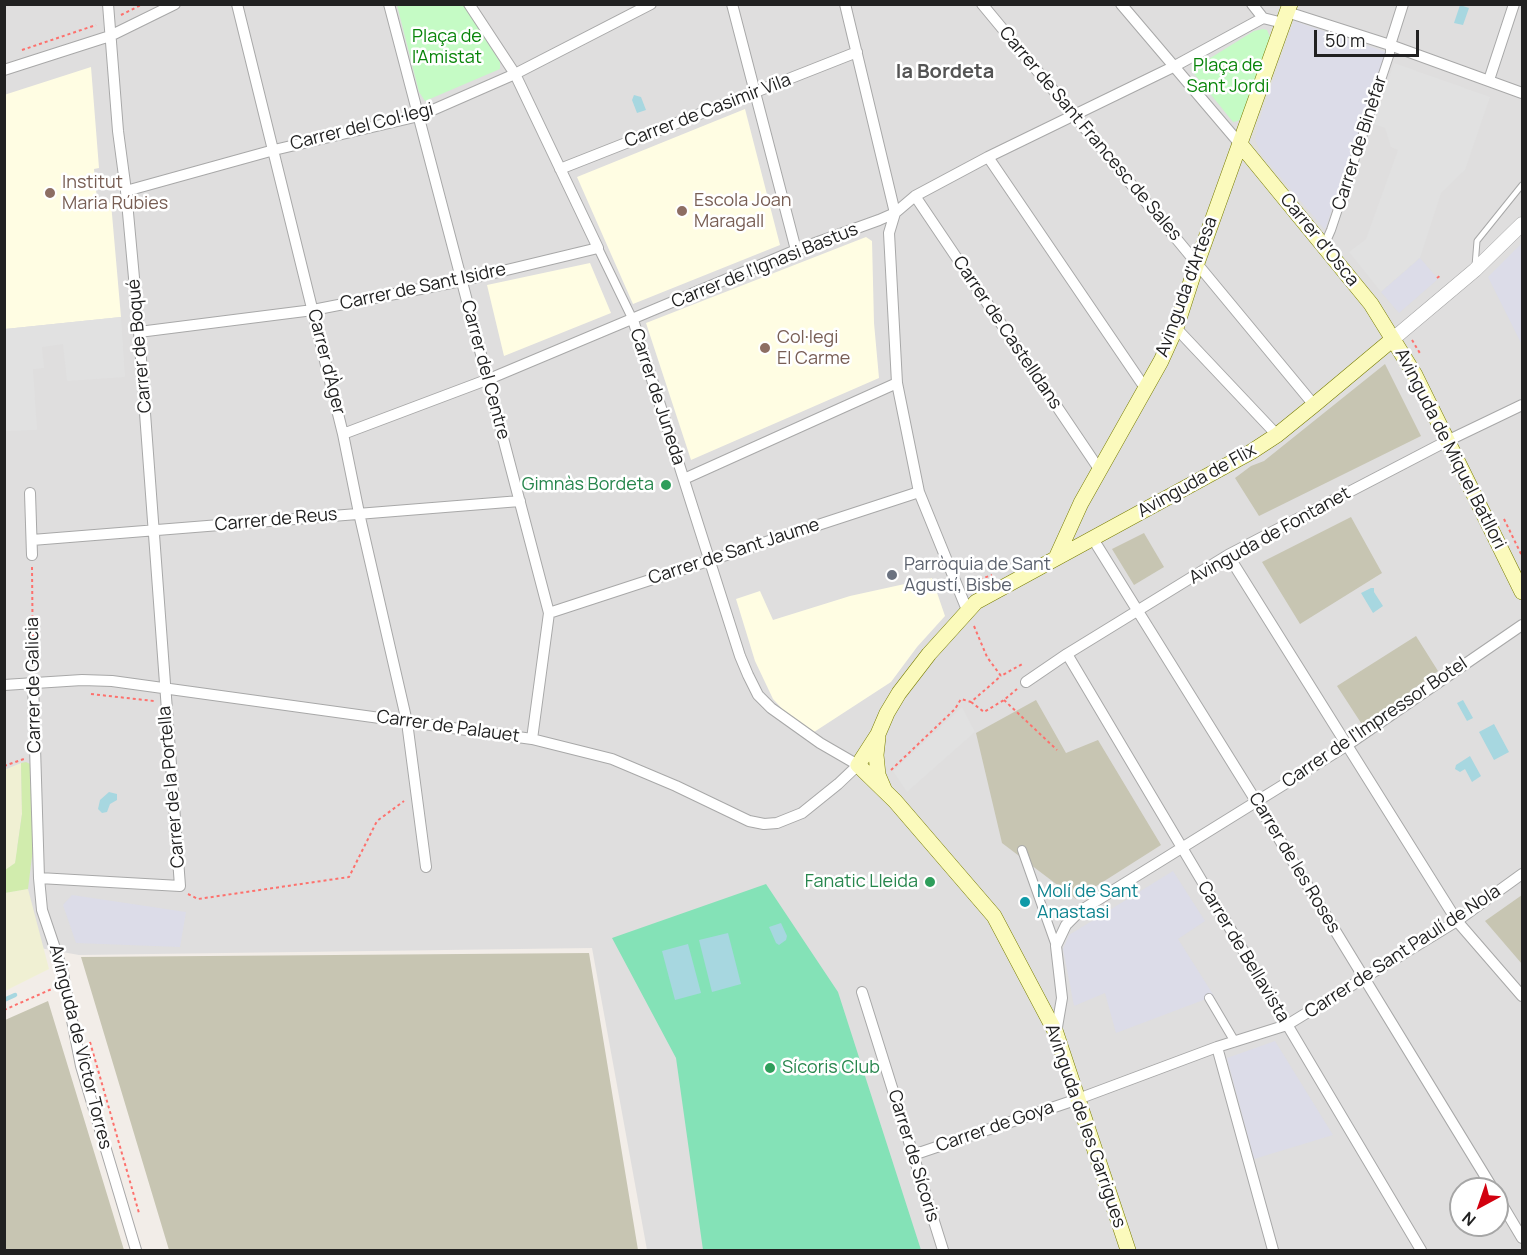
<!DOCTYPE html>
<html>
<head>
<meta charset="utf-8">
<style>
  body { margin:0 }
  #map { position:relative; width:1527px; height:1255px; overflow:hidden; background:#f2ede8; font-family:Manrope,sans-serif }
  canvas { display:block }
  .frame { position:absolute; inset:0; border:6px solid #212121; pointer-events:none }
  .north { position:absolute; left:1449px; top:1177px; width:60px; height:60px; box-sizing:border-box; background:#fff; border:2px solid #a6a6a6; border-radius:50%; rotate:220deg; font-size:16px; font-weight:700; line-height:24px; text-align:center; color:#212121 }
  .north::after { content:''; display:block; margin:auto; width:21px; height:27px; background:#d2000f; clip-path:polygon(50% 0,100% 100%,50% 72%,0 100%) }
  .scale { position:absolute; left:1314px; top:30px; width:105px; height:27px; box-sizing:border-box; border:3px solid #212121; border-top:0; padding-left:8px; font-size:18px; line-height:21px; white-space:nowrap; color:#212121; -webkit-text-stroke:4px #fff; paint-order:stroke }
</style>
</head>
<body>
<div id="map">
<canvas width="1527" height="1255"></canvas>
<div class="frame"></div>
<div class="north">N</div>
<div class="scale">50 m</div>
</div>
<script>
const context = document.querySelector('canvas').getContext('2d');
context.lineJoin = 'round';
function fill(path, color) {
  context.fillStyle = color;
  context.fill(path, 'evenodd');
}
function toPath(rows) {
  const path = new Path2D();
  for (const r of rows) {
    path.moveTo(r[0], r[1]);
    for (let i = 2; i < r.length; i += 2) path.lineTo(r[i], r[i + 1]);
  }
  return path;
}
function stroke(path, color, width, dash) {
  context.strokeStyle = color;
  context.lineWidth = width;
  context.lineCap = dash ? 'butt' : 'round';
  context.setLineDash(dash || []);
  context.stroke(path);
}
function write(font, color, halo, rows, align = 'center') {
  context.font = font + ' Manrope,sans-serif';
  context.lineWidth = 5;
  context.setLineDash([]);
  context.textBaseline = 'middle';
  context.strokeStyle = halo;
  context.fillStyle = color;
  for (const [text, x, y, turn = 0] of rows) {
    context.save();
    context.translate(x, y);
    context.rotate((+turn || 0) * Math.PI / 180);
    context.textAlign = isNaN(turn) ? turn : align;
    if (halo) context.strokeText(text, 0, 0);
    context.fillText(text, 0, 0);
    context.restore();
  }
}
fill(toPath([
  [4,5,1522,5,1522,1250,647,1250,592,948,79,955,40,948,4,787],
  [1461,1189,1497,1189,1497,1225,1461,1225]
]), '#dfdede');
fill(toPath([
  [91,67,99,168,94,169,97,200,111,203,121,317,5,329,4,95],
  [745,109,780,245,633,304,577,177],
  [866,237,872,241,874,323,879,378,691,460,646,323],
  [590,263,611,313,504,356,487,285],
  [932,578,945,616,917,647,891,682,811,734,787,714,773,699,755,661,736,599,760,591,773,620,850,596]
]), '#fffde3');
fill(toPath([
  [1385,364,1421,436,1259,516,1235,478,1251,466,1264,461],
  [1351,517,1382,573,1300,624,1262,562],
  [1144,533,1164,567,1134,585,1112,549],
  [1416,636,1438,671,1363,726,1337,686],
  [1036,700,1066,753,1098,740,1161,845,1076,899,1002,843,976,733],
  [1522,895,1522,894,1522,964,1485,921],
  [589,953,638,1250,169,1250,81,957],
  [48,1001,124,1250,5,1250,5,1020]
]), '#c7c5b2');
fill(toPath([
  [21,763,22,814,15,863,5,870,4,770],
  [28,889,49,969,5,991,5,893]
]), '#f0f0d3');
fill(toPath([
  [26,762,30,764,33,848,28,889,5,893,5,870,15,863,22,814,21,763]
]), '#d1ecad');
fill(toPath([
  [397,5,464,5,500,62,500,69,425,101,419,92],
  [1263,29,1267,30,1270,37,1242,117,1238,121,1233,122,1191,70,1254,31]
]), '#c5fbc5');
fill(toPath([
  [766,884,838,992,921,1250,703,1250,676,1058,612,938]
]), '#84e2b7');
fill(toPath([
  [1394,63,1490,97,1465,170,1441,193,1420,258,1381,292,1349,252,1366,239,1398,150,1391,147,1385,128,1374,124],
  [121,317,125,377,67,381,63,344,42,347,44,368,33,369,37,430,5,431,5,329],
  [962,707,975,732,907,792,893,771]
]), '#e1e1e1');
fill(toPath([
  [1294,21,1386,52,1325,230,1261,154,1255,139,1258,124],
  [1522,243,1522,345,1488,277],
  [1420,258,1438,279,1399,313,1381,292],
  [1173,871,1205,921,1178,939,1214,996,1116,1033,1105,993,1074,1006,1063,949,1069,935],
  [72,895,186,912,180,947,76,943,63,905],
  [1275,1041,1333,1135,1254,1159,1227,1058]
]), '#dcdce8');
fill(toPath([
  [1460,5,1469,8,1463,25,1454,23],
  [634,95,641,97,646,110,637,113,632,100],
  [1371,588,1374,588,1374,592,1383,606,1373,613,1361,593],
  [1463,700,1473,718,1467,721,1457,703],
  [1494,724,1509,752,1494,760,1479,732],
  [1470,756,1481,776,1472,782,1465,769,1460,772,1455,769,1456,765],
  [109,792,117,794,117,800,110,804,107,812,102,813,98,809,100,800],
  [781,923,787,936,786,940,779,945,776,943,769,927],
  [728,933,741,984,712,992,699,940],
  [688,944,701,993,675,1000,662,951]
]), '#a7d7e0');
stroke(toPath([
  [4,1000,15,995]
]), '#a7d7e0', 4.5);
const service = toPath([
  [1475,266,1477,241,1522,185]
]);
const pedestrian = toPath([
  [1324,246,1331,230,1390,53,1390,45],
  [598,248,633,320],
  [1022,850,1056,946],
  [1209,998,1235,1042]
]);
const minor = toPath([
  [237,4,343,434,359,513,407,722,426,867],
  [389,4,549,613,532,739],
  [732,4,796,250],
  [845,4,895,213,889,233,897,383,919,492,967,610],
  [982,4,1314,405],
  [1121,4,1240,144],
  [1252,4,1263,18],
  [1287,12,1390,45,1522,93],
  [1390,45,1403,4],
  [4,70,110,36,175,4],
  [1489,80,1514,4],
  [988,157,1145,388],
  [560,169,857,52],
  [126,191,274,150,419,116,515,74,651,4],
  [915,196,1099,469],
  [1176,328,1277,435],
  [139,332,313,310,461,281,598,248,515,74,469,4],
  [343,434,489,379,796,250,879,220,895,213,915,196,988,157,1173,67,1263,18,1283,23],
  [684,479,897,383],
  [30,493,32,555],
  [1093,539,1256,801,1493,1189],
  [32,540,520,501],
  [1228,555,1457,921,1522,996],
  [549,613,919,492],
  [1067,654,1421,1250],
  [33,682,39,878,42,910,62,969,81,1066,136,1250],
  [1026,682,1067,654,1228,555,1447,441,1522,405],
  [4,685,82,680,112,681,532,739,612,759,676,786,749,821,764,824,777,823,802,813,838,784,858,765,820,743,771,708,758,695,748,675,740,656,633,320],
  [39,878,180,886,139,332,126,191,118,131,108,4],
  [862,992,943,1250],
  [1056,1033,1062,998,1056,946,1066,925,1080,911,1346,746,1522,625],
  [1217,1047,1273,1250],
  [913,1155,1078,1099,1217,1047,1287,1025,1457,921,1522,874],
  [1497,1196,1522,1238]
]);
const tertiary = toPath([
  [1393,339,1475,270,1522,224]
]);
const secondary = toPath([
  [1240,144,1371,304,1415,375,1522,592],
  [1056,558,1081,503,1161,361,1176,328,1197,263,1290,4],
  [878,737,876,755,878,775,884,789],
  [1128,1250,1056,1033,994,916,895,801,858,765,878,734,887,713,899,693,929,654,976,602,1251,452,1277,435,1314,405,1393,339]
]);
stroke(service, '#a8a8a8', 7);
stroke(pedestrian, '#a8a8a8', 10);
stroke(minor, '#a8a8a8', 12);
stroke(tertiary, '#a8a8a8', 15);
stroke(secondary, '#797e02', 16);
stroke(toPath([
  [121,15,143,4],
  [22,50,96,25],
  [1437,278,1441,275],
  [1412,340,1421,355],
  [1504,519,1522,556],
  [32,567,33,669],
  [968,580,975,581,992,575],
  [974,626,987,657,1001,676,1024,663],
  [91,694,154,701],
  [1004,700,1057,750],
  [971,702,984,712,1004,700,1017,689],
  [4,766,24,759],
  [891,770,955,709,961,699,971,702,1001,676],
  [188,894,198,899,349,877,377,821,404,801],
  [4,1010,54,988],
  [90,1042,139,1213]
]), '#fd716d', 2, [3, 3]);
stroke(service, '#fff', 5);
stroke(pedestrian, '#fff', 8);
stroke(minor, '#fff', 10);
stroke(tertiary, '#fff', 14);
stroke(secondary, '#fbfabc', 15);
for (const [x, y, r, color] of [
  [50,193,6,"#8d6e63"],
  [682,211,6,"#8d6e63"],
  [765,348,6,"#8d6e63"],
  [666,485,6,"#2e9e5b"],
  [892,575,6,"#6b7280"],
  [930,882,6,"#2e9e5b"],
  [1025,902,6,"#0f9aa8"],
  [770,1068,6,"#2e9e5b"]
]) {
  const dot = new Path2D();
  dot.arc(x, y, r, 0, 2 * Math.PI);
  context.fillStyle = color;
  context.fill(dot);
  stroke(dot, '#fff', 2);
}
write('18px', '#09850a', '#fff', [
  ["Plaça de",447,37],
  ["l'Amistat",447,58],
  ["Plaça de",1228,66],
  ["Sant Jordi",1228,87]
]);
write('18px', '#212121', '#fff', [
  ["Carrer de Casimir Vila",708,111,-21],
  ["Carrer del Col·legi",362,127,-14],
  ["Carrer de Sant Francesc de Sales",1090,134,50],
  ["Carrer de Binèfar",1360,143,-72],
  ["Carrer d'Osca",1319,240,51],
  ["Carrer de l'Ignasi Bastus",765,266,-22],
  ["Carrer de Sant Isidre",423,287,-12],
  ["Avinguda d'Artesa",1187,287,-70],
  ["Carrer de Castelldans",1007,333,56],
  ["Carrer de Boqué",140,346,-95],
  ["Carrer d'Àger",326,362,76],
  ["Carrer del Centre",485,370,75],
  ["Carrer de Juneda",657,397,72],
  ["Avinguda de Miquel Batllori",1450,449,63],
  ["Avinguda de Flix",1197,481,-29],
  ["Carrer de Reus",276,520,-5],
  ["Avinguda de Fontanet",1270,536,-29],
  ["Carrer de Sant Jaume",734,552,-18],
  ["Carrer de Galicia",34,685,-91],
  ["Carrer de l'Impressor Botel",1375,723,-34],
  ["Carrer de Palauet",448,727,8],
  ["Carrer de la Portella",172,787,-95],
  ["Carrer de les Roses",1294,863,59],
  ["Carrer de Bellavista",1243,952,59],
  ["Carrer de Sant Paulí de Nola",1403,952,-33],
  ["Avinguda de Victor Torres",80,1047,76],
  ["Avinguda de les Garrigues",1085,1126,71],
  ["Carrer de Goya",995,1127,-19],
  ["Carrer de Sícoris",913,1156,73]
]);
write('18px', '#785e54', '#fff', [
  ["Institut",62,183],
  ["Maria Rúbies",62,204],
  ["Escola Joan",694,201],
  ["Maragall",694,222],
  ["Col·legi",777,338],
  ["El Carme",777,359]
], 'left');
write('18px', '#27864d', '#fff', [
  ["Gimnàs Bordeta",654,485],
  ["Fanatic Lleida",918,882],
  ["Sícoris Club",782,1068,"left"]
], 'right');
write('18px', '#5b616d', '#fff', [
  ["Parròquia de Sant",904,565],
  ["Agustí, Bisbe",904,586]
], 'left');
write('18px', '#0d838f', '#fff', [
  ["Molí de Sant",1037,892],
  ["Anastasi",1037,913]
], 'left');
write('bold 20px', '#545454', '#fff', [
  ["la Bordeta",945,72]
]);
</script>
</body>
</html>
